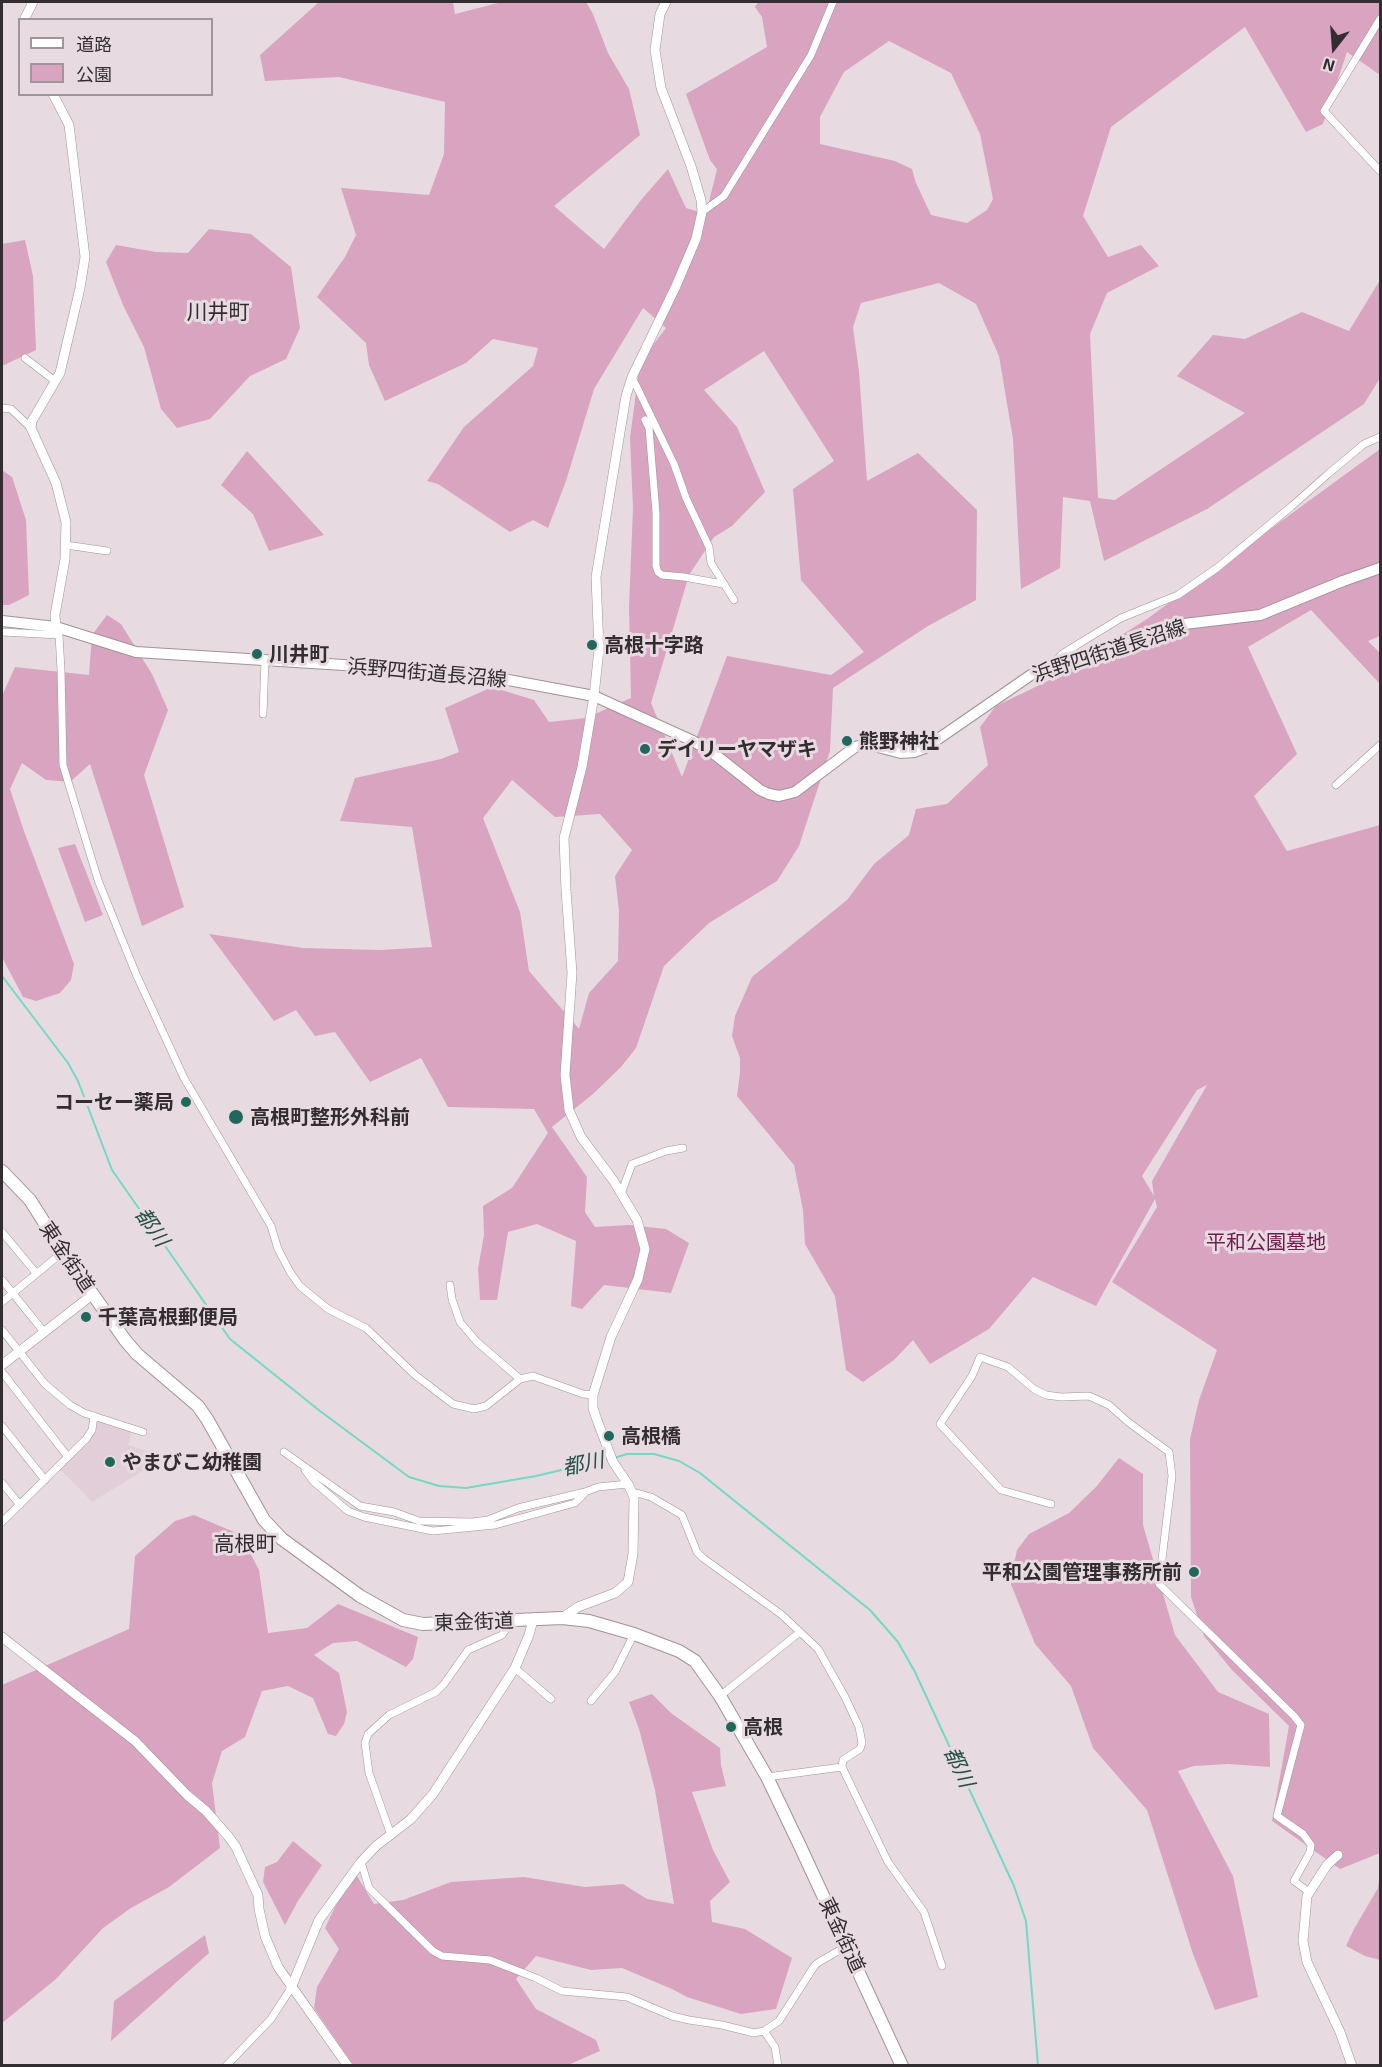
<!DOCTYPE html>
<html>
<head>
<meta charset="utf-8">
<style>
  body { margin:0 }
  #map { position:relative; width:1382px; height:2067px; overflow:hidden; background:#e7dbe1; font-family:"Exo 2","Noto Sans JP",sans-serif }
  canvas { display:block }
  .frame { position:absolute; inset:0; border:3px solid #322d30; pointer-events:none }
  .legend { position:absolute; left:18px; top:18px; width:195px; height:78px; box-sizing:border-box; background:#e7dbe1; border:2px solid #9f959a; margin:0; padding:8px 10px; list-style:none; font-size:18px; color:#322d30 }
  .legend li { display:flex; align-items:center; gap:12px; height:30px }
  .legend b { width:30px; border:2px solid #9f959a }
  .north { position:absolute; left:1304px; top:18px; width:60px; height:60px; -webkit-text-stroke:4px #e7dbe1; paint-order:stroke; rotate:197deg; font-size:16px; font-weight:700; line-height:24px; text-align:center; color:#322d30 }
  .north::after { content:''; display:block; margin:auto; width:21px; height:27px; background:#322d30; clip-path:polygon(50% 0,100% 100%,50% 72%,0 100%) }
</style>
</head>
<body>
<div id="map">
<canvas width="1382" height="2067"></canvas>
<div class="frame"></div>
<ul class="legend">
<li><b style="height:8px;background:#fff"></b>道路</li>
<li><b style="height:16px;background:#d9a4bf"></b>公園</li>
</ul>
<div class="north">N</div>
</div>
<script>
const context = document.querySelector('canvas').getContext('2d');
context.lineJoin = 'round';
function fill(path, color) {
  context.fillStyle = color;
  context.fill(path, 'evenodd');
}
function toPath(rows) {
  const path = new Path2D();
  for (const r of rows) {
    path.moveTo(r[0], r[1]);
    for (let i = 2; i < r.length; i += 2) path.lineTo(r[i], r[i + 1]);
  }
  return path;
}
function stroke(path, color, width, dash) {
  context.strokeStyle = color;
  context.lineWidth = width;
  context.lineCap = dash ? 'butt' : 'round';
  context.setLineDash(dash || []);
  context.stroke(path);
}
function write(font, color, halo, rows, align = 'center') {
  context.font = font + ' "Exo 2","Noto Sans JP",sans-serif';
  context.lineWidth = 6;
  context.setLineDash([]);
  context.textBaseline = 'middle';
  context.strokeStyle = halo;
  context.fillStyle = color;
  for (const [text, x, y, turn = 0] of rows) {
    context.save();
    context.translate(x, y);
    context.rotate((+turn || 0) * Math.PI / 180);
    context.textAlign = isNaN(turn) ? turn : align;
    if (halo) context.strokeText(text, 0, 0);
    context.fillText(text, 0, 0);
    context.restore();
  }
}
fill(toPath([
  [102,1420,132,1430,128,1445,165,1457,92,1502,59,1468,94,1433,96,1423]
]), '#e1ced8');
fill(toPath([
  [319,2,453,2,455,14,502,2,586,2,593,14,608,53,629,89,640,135,554,206,604,249,641,200,668,169,686,208,706,214,717,169,710,160,686,94,767,47,762,17,755,7,758,2,1380,2,1380,75,1347,52,1323,124,1306,132,1245,27,1111,127,1083,216,1108,257,1141,245,1159,266,1107,293,1090,334,1098,498,1115,500,1245,413,1177,376,1213,335,1245,339,1302,312,1349,331,1380,280,1380,378,1364,404,1207,509,1104,561,1090,501,1063,497,1060,568,1021,589,1013,439,999,356,976,304,939,283,861,303,853,327,859,372,867,481,918,453,977,510,976,600,928,626,833,688,830,751,799,846,777,881,709,923,664,966,636,1048,621,1067,593,1094,552,1127,587,1177,585,1212,595,1227,629,1225,666,1229,689,1243,671,1293,604,1285,582,1309,571,1306,576,1241,537,1224,508,1232,497,1300,480,1300,478,1269,484,1235,483,1206,512,1188,548,1133,534,1109,448,1107,421,1058,370,1082,335,1032,315,1036,296,1010,274,1021,209,934,303,948,380,950,432,947,412,827,340,821,355,778,441,759,459,752,445,708,492,687,534,700,549,722,586,718,631,698,629,607,633,508,630,438,640,362,666,328,643,308,594,389,566,481,548,528,533,520,510,532,438,484,427,481,464,427,533,366,538,348,493,339,466,363,385,401,369,365,366,343,317,297,345,257,356,235,341,188,429,195,444,154,445,102,339,77,265,81,260,55],
  [889,41,951,73,980,134,993,199,987,210,967,223,931,215,916,183,912,169,895,161,820,144,820,117,844,72],
  [764,351,834,461,793,489,801,580,864,652,831,675,727,656,682,777,651,703,689,575,714,537,732,526,765,492,737,427,704,390],
  [512,780,555,817,600,814,632,850,615,876,619,911,618,961,589,993,579,1029,529,971,520,912,483,818],
  [209,229,251,234,291,267,300,328,286,359,250,376,210,419,177,428,161,409,144,347,123,305,106,262,116,245,156,252,188,253],
  [25,240,33,276,36,350,2,366,2,244],
  [1380,449,1380,636,1368,641,1380,653,1380,684,1311,610,1248,647,1297,754,1254,796,1287,851,1380,825,1380,1853,1340,1869,1272,1821,1289,1726,1232,1670,1204,1636,1191,1597,1190,1439,1199,1400,1217,1350,1112,1282,1157,1207,1155,1199,1096,1306,1033,1277,989,1329,930,1364,913,1340,894,1360,863,1382,846,1370,835,1296,805,1244,803,1210,794,1165,737,1096,740,1072,740,1058,732,1036,735,1016,752,977,847,900,874,864,909,835,916,809,947,804,988,765,980,727,996,706,1052,679,1147,619],
  [1207,1085,1152,1181,1154,1196,1142,1176,1197,1090],
  [247,451,324,535,269,551,253,514,221,485],
  [2,470,12,477,26,520,29,595,9,605,2,605],
  [107,615,121,624,152,674,168,710,144,775,184,907,142,926,90,764,70,782,46,780,22,763,10,789,24,831,74,964,71,980,60,993,36,1001,23,997,2,957,2,696,15,667,89,675,92,635],
  [75,844,103,915,85,922,58,848],
  [1119,1458,1143,1474,1143,1525,1175,1635,1218,1692,1269,1714,1270,1767,1228,1764,1194,1766,1178,1771,1233,1876,1258,1997,1215,2010,1193,1954,1147,1810,1093,1748,1071,1686,1035,1644,1010,1582,1017,1550,1029,1534,1069,1513,1096,1487],
  [194,1515,241,1535,259,1570,268,1633,307,1628,338,1604,418,1637,413,1659,406,1667,357,1641,333,1643,314,1655,339,1673,347,1712,344,1724,336,1736,328,1734,313,1698,288,1686,262,1691,245,1737,222,1751,212,1783,220,1848,169,1887,131,1908,103,1928,56,1979,2,2023,2,1685,129,1629,135,1556,175,1521],
  [652,1694,671,1713,720,1748,721,1765,726,1786,692,1792,713,1850,730,1882,710,1901,712,1922,745,1929,792,1958,776,2009,741,2014,687,1997,672,1989,622,1968,591,1970,536,1956,516,1979,536,2009,596,2040,600,2051,568,2065,354,2066,314,2008,317,1987,339,1949,325,1928,348,1880,357,1876,374,1904,403,1900,451,1882,524,1877,585,1887,623,1884,647,1899,674,1904,655,1790,639,1729,629,1702],
  [293,1841,322,1865,298,1901,285,1925,263,1882,265,1867,277,1862],
  [1380,1870,1380,1960,1365,1956,1346,1946,1354,1929,1378,1888],
  [205,1935,209,1953,111,2041,114,2001]
]), '#d9a4bf');
stroke(toPath([
  [2,976,68,1063,78,1081,112,1170,230,1339,320,1411,409,1477,439,1486,466,1488,536,1476,608,1459],
  [614,1458,627,1454,654,1454,679,1461,700,1473,870,1610,898,1642,915,1672,1014,1886,1026,1921,1038,2066]
]), '#74d8c4', 2);
const street = toPath([
  [1380,19,1324,111,1380,171],
  [702,212,724,196,811,55,833,2],
  [25,358,55,381],
  [632,377,674,464,686,498,709,547,711,563,734,600],
  [2,408,11,409,31,428],
  [645,420,649,428,656,513,656,566,658,572,662,575,684,577,723,584],
  [66,545,107,551],
  [56,627,59,635,61,670,63,765,98,880,136,974,184,1078,271,1226,278,1249,290,1272,300,1286,328,1309,366,1328,415,1375,453,1404,474,1409,486,1406,520,1379,533,1376,583,1394,593,1395],
  [2,632,59,635],
  [1053,664,1062,654,1121,618,1178,595,1217,568,1292,506,1328,474,1364,444,1380,437],
  [263,714,265,660],
  [1336,785,1380,745],
  [621,1194,632,1164,666,1151,683,1148],
  [2,1232,36,1273],
  [2,1280,44,1332],
  [450,1285,452,1299,460,1322,477,1342,520,1379],
  [2,1302,63,1252],
  [2,1330,45,1384,70,1405,84,1413,143,1432],
  [2,1372,68,1457],
  [2,1426,45,1480],
  [284,1452,360,1506,394,1512,419,1521,472,1522,488,1520,518,1508,585,1492,598,1487,628,1484],
  [305,1470,313,1481,348,1511,364,1517,433,1531,495,1525,575,1503,585,1493],
  [2,1483,20,1505],
  [633,1492,651,1497,682,1515,697,1552,703,1558,782,1615,818,1649,845,1697,859,1727,862,1743,860,1749,843,1760,842,1767,888,1862,924,1912,942,1966],
  [1051,1504,1001,1490,940,1424,972,1376,980,1357,1008,1367,1034,1389,1046,1395,1061,1397,1089,1396,1109,1405,1128,1422,1169,1452,1172,1476,1159,1584,1294,1716,1301,1725,1277,1816,1303,1834,1311,1845,1310,1852,1294,1881,1309,1892],
  [2,1522,86,1439,92,1430,94,1416],
  [515,1668,551,1699],
  [720,1696,800,1632],
  [591,1701,615,1672,634,1634],
  [767,1777,842,1767],
  [391,1835,369,1773,365,1743,368,1734,389,1715,436,1692,444,1684,468,1650,502,1635,506,1629,506,1621],
  [361,1862,369,1888,433,1951,442,1956,490,1960,536,1978,562,1991,627,1997,672,2016,689,2020,722,2025,754,2033,764,2031,779,2021,815,1965,819,1962,847,1946],
  [764,2031,775,2047,778,2066],
  [226,2066,271,2019,291,1988]
]);
const secondary = toPath([
  [24,20,33,2],
  [53,94,69,125,85,257,80,288,60,373,32,421,31,428,56,483,66,522,65,559,55,615,56,627],
  [2,1365,92,1295],
  [562,1618,578,1607,615,1593,628,1582,633,1554,634,1497,628,1484,613,1462,597,1420,593,1408,593,1395,611,1337,638,1279,645,1249,637,1220,613,1180,581,1137,569,1110,565,1075,572,973,566,890,564,838,582,767,594,696,599,649,596,577,626,396,632,377,676,286,696,239,702,212,701,200,691,166,661,88,655,50,660,14,666,2],
  [2,1637,135,1741,187,1795,206,1811,228,1836,236,1847,258,1895,259,1909,265,1936,278,1967,348,2066],
  [1338,1855,1327,1865,1307,1896,1303,1941,1307,1962,1340,2032,1352,2066],
  [291,1988,319,1920,361,1862,376,1846,411,1819,433,1794,515,1668,529,1635,533,1620]
]);
const primary = toPath([
  [2,621,56,627,136,652,471,673,594,696,693,741,713,753,760,790,769,794,779,796,795,792,855,747,866,744,901,753,914,752,925,748,1041,668,1053,664,1077,663,1097,657,1166,629,1184,624,1260,615,1343,581,1380,568]
]);
const highway = toPath([
  [2,1171,30,1200,63,1252,125,1340,137,1354,198,1406,207,1419,264,1520,282,1539,360,1596,403,1620,423,1624,562,1618,589,1621,634,1634,679,1651,695,1661,720,1696,767,1777,800,1846,902,2066]
]);
stroke(street, '#9e9398', 8);
stroke(secondary, '#9e9398', 10);
stroke(primary, '#9e9398', 12);
stroke(highway, '#9e9398', 14);
stroke(street, '#fff', 7);
stroke(secondary, '#fff', 9);
stroke(primary, '#fff', 10);
stroke(highway, '#fff', 12);
for (const [x, y, r, color] of [
  [592,645,6,"#21675b"],
  [257,654,6,"#21675b"],
  [847,741,6,"#21675b"],
  [645,749,6,"#21675b"],
  [186,1102,6,"#21675b"],
  [236,1117,8,"#21675b"],
  [86,1317,6,"#21675b"],
  [609,1436,6,"#21675b"],
  [110,1462,6,"#21675b"],
  [1194,1572,6,"#21675b"],
  [731,1727,6,"#21675b"]
]) {
  const dot = new Path2D();
  dot.arc(x, y, r, 0, 2 * Math.PI);
  context.fillStyle = color;
  context.fill(dot);
  stroke(dot, '#e7dbe1', 2);
}
write('bold 20px', '#322d30', '#e7dbe1', [
  ["高根十字路",604,645],
  ["川井町",269,654],
  ["熊野神社",859,741],
  ["デイリーヤマザキ",657,749],
  ["コーセー薬局",174,1102,"right"],
  ["高根町整形外科前",250,1117],
  ["千葉高根郵便局",98,1317],
  ["高根橋",621,1436],
  ["やまびこ幼稚園",122,1462],
  ["平和公園管理事務所前",1182,1572,"right"],
  ["高根",743,1727]
], 'left');
write('20px', '#322d30', '#e7dbe1', [
  ["浜野四街道長沼線",1109,651,-18],
  ["浜野四街道長沼線",427,673,5],
  ["東金街道",67,1257,56],
  ["東金街道",474,1622,-2],
  ["東金街道",842,1935,65]
]);
write('20px', '#701c4f', '#e7dbe1', [
  ["平和公園墓地",1266,1242]
]);
write('21px', '#322d30', '#e7dbe1', [
  ["川井町",218,312],
  ["高根町",245,1544]
]);
write('italic 21px', '#245148', '#e7dbe1', [
  ["都川",152,1227,55],
  ["都川",583,1464,-12],
  ["都川",959,1767,65]
]);
</script>
</body>
</html>
